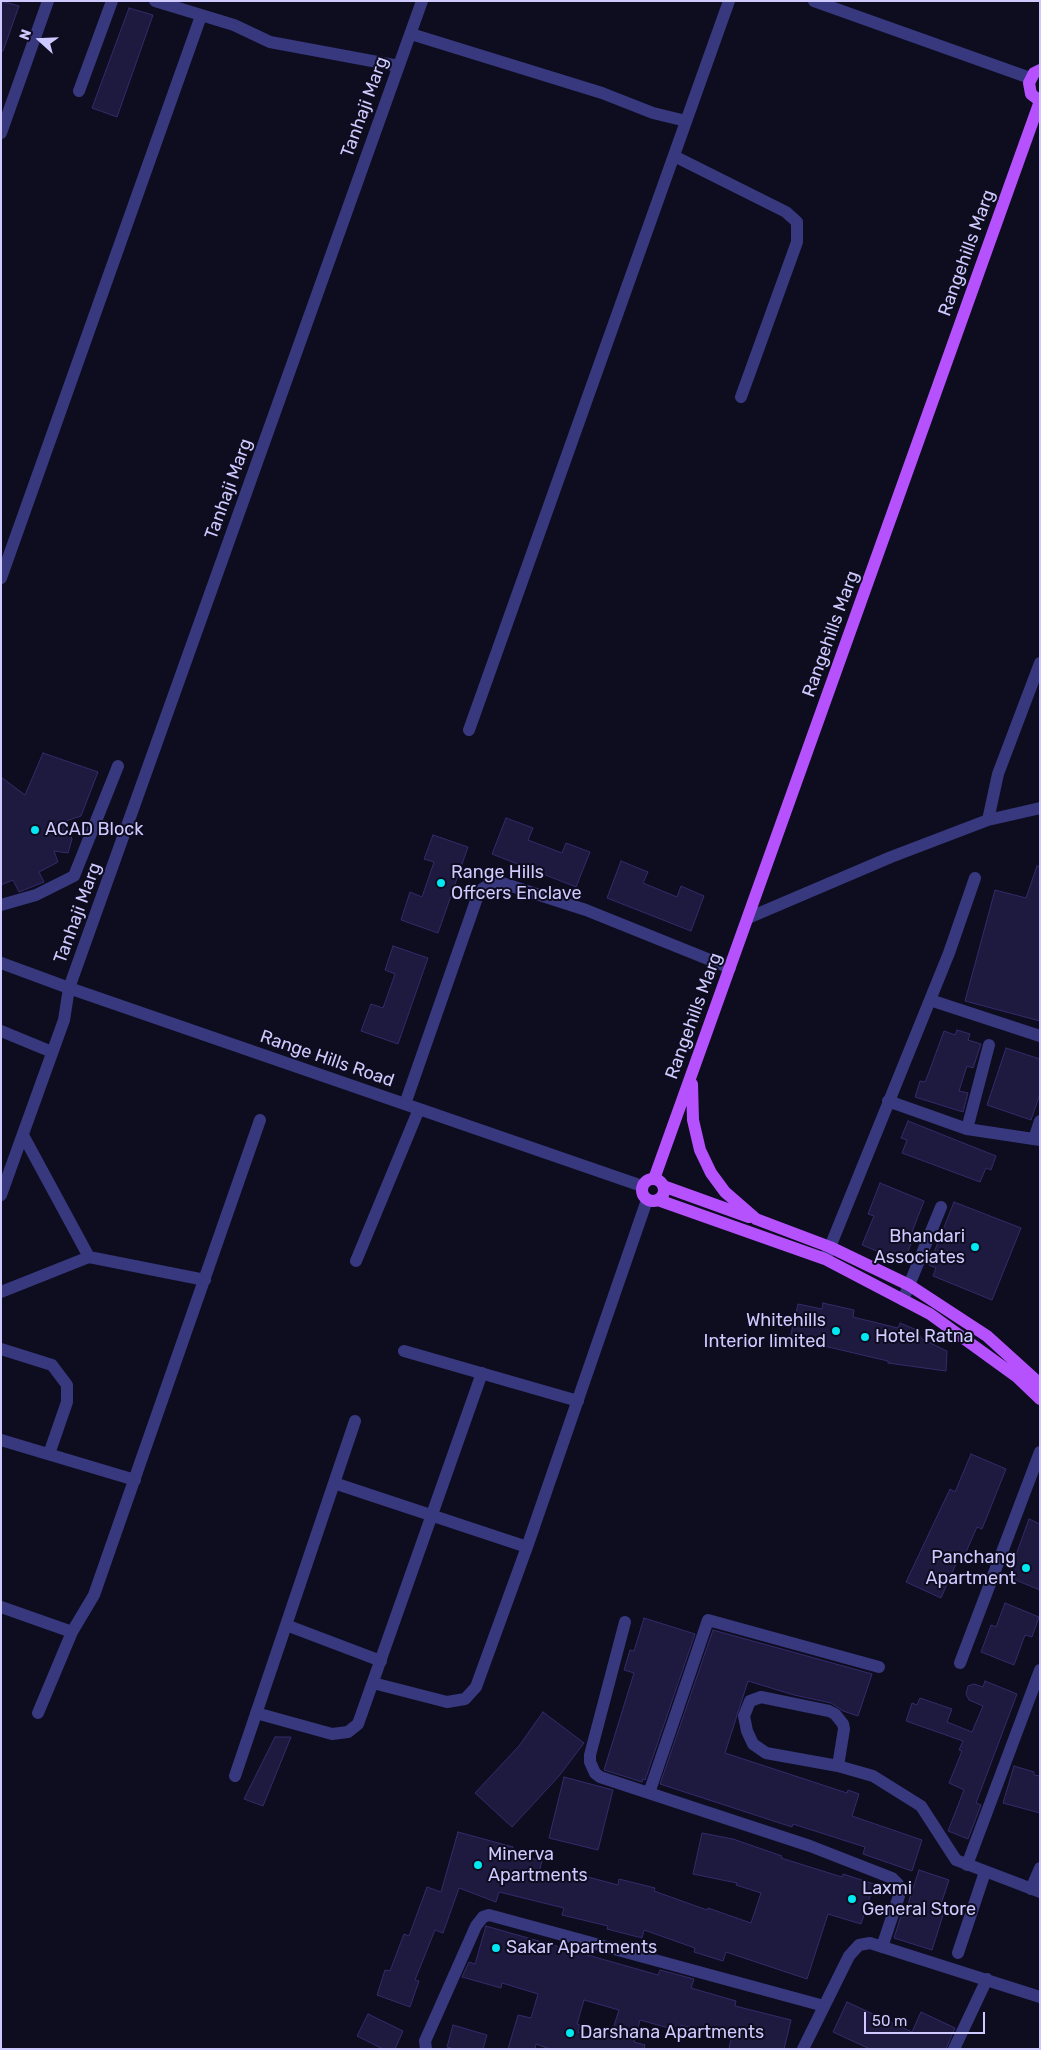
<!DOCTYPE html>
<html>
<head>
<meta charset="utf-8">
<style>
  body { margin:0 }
  #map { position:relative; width:1041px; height:2050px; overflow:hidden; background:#0e0c1f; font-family:Rubik,sans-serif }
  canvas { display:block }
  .frame { position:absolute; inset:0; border:2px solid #cecaff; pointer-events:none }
  .north { position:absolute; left:15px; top:15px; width:50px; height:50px; -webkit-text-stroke:4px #0e0c1f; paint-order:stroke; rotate:290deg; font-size:14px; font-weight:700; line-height:20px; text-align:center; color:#cecaff }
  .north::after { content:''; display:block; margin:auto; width:18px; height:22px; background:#cecaff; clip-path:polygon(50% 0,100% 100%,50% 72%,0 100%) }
  .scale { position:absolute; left:864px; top:2012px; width:121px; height:22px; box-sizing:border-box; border:2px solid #cecaff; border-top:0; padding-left:6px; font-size:15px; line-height:18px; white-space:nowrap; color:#cecaff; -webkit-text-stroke:4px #0e0c1f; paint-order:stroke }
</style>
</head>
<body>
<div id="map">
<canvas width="1041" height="2050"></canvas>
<div class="frame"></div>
<div class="north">N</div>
<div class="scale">50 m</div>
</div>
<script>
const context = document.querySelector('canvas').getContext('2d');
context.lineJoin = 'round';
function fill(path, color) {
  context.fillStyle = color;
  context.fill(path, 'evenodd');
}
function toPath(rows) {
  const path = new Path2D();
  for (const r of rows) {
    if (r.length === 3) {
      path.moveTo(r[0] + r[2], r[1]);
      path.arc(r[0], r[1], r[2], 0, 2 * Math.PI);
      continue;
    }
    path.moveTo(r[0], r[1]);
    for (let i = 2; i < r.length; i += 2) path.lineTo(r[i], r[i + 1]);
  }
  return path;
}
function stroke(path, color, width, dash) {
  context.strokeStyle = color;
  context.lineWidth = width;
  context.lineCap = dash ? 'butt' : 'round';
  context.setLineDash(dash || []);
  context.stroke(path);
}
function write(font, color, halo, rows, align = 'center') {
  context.font = font + ' Rubik,sans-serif';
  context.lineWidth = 4;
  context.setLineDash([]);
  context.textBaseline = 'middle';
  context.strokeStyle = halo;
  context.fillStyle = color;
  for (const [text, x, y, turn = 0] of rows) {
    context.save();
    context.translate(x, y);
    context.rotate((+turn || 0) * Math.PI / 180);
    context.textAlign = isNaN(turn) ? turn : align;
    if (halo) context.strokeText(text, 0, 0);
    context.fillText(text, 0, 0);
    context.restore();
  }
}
const building = toPath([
  [1,1,19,6,3,51,1,51,1,1],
  [129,8,153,15,117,117,92,108,129,8],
  [43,753,98,772,81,816,66,821,72,839,68,853,54,851,58,862,39,872,44,882,19,892,13,880,1,885,1,777,25,795,43,753],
  [506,818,533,828,528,840,562,853,566,843,590,852,576,887,492,854,506,818],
  [433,835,468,847,438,933,401,920,410,892,422,897,434,862,424,859,433,835],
  [621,861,648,872,643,883,677,897,681,886,704,896,691,931,607,898,621,861],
  [1037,866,1040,866,1040,1021,965,1001,995,890,1026,898,1037,866],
  [393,946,428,958,398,1044,361,1031,371,1004,383,1008,395,974,385,970,393,946],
  [957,1030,970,1034,968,1040,981,1044,973,1068,967,1066,959,1091,968,1093,963,1112,915,1097,920,1081,925,1082,929,1072,944,1031,955,1035,957,1030],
  [1006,1048,1040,1059,1040,1094,1031,1120,987,1105,1006,1048],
  [908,1121,996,1156,991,1170,986,1168,980,1182,902,1153,907,1140,901,1138,908,1121],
  [880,1183,924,1201,912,1232,915,1233,904,1262,862,1245,874,1216,868,1214,880,1183],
  [954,1202,1021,1228,992,1300,933,1276,936,1268,929,1265,954,1202],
  [823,1303,854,1310,853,1317,898,1328,900,1323,917,1330,922,1339,947,1351,946,1371,888,1363,888,1361,790,1338,798,1304,822,1309,823,1303],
  [971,1454,1006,1469,982,1529,977,1527,963,1559,959,1557,941,1598,906,1582,950,1489,955,1492,971,1454],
  [1029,1519,1040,1524,1040,1590,1008,1577,1029,1519],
  [1005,1603,1039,1617,1032,1637,1025,1635,1014,1665,981,1652,991,1625,996,1627,1005,1603],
  [644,1618,695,1634,645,1780,643,1779,642,1782,604,1770,634,1673,624,1670,630,1650,634,1651,644,1618],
  [713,1630,872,1674,858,1716,843,1711,831,1703,794,1695,748,1681,725,1753,847,1793,848,1790,859,1794,852,1816,922,1840,912,1871,863,1854,865,1847,793,1824,792,1827,660,1784,713,1630],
  [985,1681,1017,1694,976,1803,981,1805,968,1839,948,1831,964,1790,949,1783,962,1751,959,1750,963,1741,906,1721,912,1703,917,1705,920,1698,952,1709,947,1722,972,1732,983,1706,969,1700,966,1694,968,1686,974,1684,983,1687,985,1681],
  [543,1712,584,1743,559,1776,512,1827,475,1793,519,1746,543,1712],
  [275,1737,291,1737,263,1806,244,1799,275,1737],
  [1014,1766,1034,1772,1034,1775,1040,1776,1040,1813,1003,1803,1014,1766],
  [564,1777,613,1790,598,1850,549,1838,564,1777],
  [458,1832,513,1847,511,1853,542,1861,539,1872,571,1880,573,1873,618,1885,619,1879,655,1888,654,1891,707,1910,708,1908,751,1923,761,1893,736,1885,737,1883,693,1874,702,1833,733,1839,782,1856,781,1858,842,1877,843,1874,874,1884,861,1924,828,1914,807,1979,726,1952,723,1961,694,1952,695,1948,644,1930,642,1938,607,1929,608,1926,562,1915,564,1908,499,1892,496,1902,459,1888,443,1933,435,1930,415,1980,419,1981,410,2007,377,1995,385,1970,390,1971,404,1934,409,1936,427,1887,441,1892,458,1832],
  [919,1870,949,1880,939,1910,944,1912,932,1950,894,1938,902,1913,905,1913,909,1901,919,1870],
  [486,1926,658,1975,660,1970,694,1979,691,1988,736,2001,735,2006,791,2020,784,2049,729,2049,731,2039,681,2025,679,2031,640,2020,634,2042,645,2045,644,2049,550,2049,536,2044,535,2049,508,2049,518,2015,531,2018,538,1994,502,1983,501,1988,462,1977,469,1962,475,1964,486,1926],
  [584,2000,619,2010,611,2035,604,2033,602,2039,578,2032,580,2025,577,2024,584,2000],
  [847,2002,912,2032,921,2012,955,2028,946,2049,870,2049,833,2032,847,2002],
  [368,2014,403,2031,395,2049,383,2049,357,2036,368,2014],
  [453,2025,487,2035,483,2049,454,2049,447,2047,453,2025]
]);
fill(building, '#1e193f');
stroke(building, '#342b6b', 1);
stroke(toPath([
  [155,1,234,25,270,42,399,66],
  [814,1,1030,78],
  [411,34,602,93,653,113,686,121],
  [79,91,112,1],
  [1,133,48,1],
  [674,156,786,212,797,222,797,242,741,397],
  [1,578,201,16],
  [469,730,729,1],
  [988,820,998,774,1040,663],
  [1,905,36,895,74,876,118,766],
  [748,918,891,857,988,820,1040,808],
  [1,963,69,988,642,1186],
  [930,1000,1040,1036],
  [1,1031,52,1052],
  [888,1101,967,1129,1040,1140],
  [405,1104,478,895,482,889,493,882,499,882,586,910,730,968],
  [967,1129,989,1045],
  [23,1135,89,1257],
  [1034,1139,1040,1121],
  [1,1195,64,1020,69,988,422,1],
  [826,1257,949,953,975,878],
  [356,1261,419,1109],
  [1,1292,89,1257,205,1280],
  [903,1300,941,1207],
  [1,1349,52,1365,67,1385,67,1402,49,1454],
  [404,1351,578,1401],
  [1,1440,135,1480],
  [334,1483,527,1547],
  [1,1607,72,1632],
  [625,1622,590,1755,590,1762,595,1773,600,1777,810,1846,892,1878,898,1884,899,1896,882,1947],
  [286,1625,381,1661],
  [960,1663,1040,1452],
  [373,1683,447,1702,465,1699,476,1687,527,1547,647,1200],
  [38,1713,72,1632,94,1595,260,1120],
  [256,1713,332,1734,348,1732,358,1724,482,1373],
  [838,1766,844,1729,843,1724,835,1714,829,1711,761,1697,750,1701,744,1716,747,1731,753,1744,766,1753,838,1766,873,1776,921,1806,956,1860,1040,1892],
  [235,1776,355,1421],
  [649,1793,708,1620,879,1667],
  [967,1865,1040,1670],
  [1031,1889,1040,1868],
  [958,1953,985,1872],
  [426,2049,425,2041,476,1926,483,1917,489,1915,824,2006],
  [803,2049,849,1956,859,1945,870,1943,1040,1997],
  [954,2049,987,1979]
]), '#37387e', 12);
stroke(toPath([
  [1040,70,1034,73,1029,83,1031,94,1040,101],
  [692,1084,693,1120,700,1150,711,1173,725,1192,756,1219,830,1247,909,1285,987,1336,1040,1384],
  [654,1179,1040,101],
  [653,1190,11],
  [663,1186,749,1217],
  [658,1200,825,1259,930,1314,1017,1377,1040,1399]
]), '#b552fe', 12);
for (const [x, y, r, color] of [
  [35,830,5,"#02e8f3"],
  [441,883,5,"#02e8f3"],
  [975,1247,5,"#02e8f3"],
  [836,1331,5,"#02e8f3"],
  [865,1337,5,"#02e8f3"],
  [1026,1568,5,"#02e8f3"],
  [478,1865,5,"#02e8f3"],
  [852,1899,5,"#02e8f3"],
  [496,1948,5,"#02e8f3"],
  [570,2033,5,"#02e8f3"]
]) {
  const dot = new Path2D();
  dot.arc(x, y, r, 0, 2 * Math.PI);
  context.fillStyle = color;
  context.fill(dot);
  stroke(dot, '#0e0c1f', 2);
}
write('18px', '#cecaff', '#0e0c1f', [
  ["Tanhaji Marg",365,107,-70],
  ["Rangehills Marg",967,253,-70],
  ["Tanhaji Marg",229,489,-70],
  ["Rangehills Marg",831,634,-70],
  ["Tanhaji Marg",78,913,-70],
  ["Rangehills Marg",694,1016,-70],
  ["Range Hills Road",327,1059,19]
]);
write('18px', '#cecaff', '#0e0c1f', [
  ["ACAD Block",45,830],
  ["Range Hills",451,873],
  ["Offcers Enclave",451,894],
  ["Bhandari",965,1237,"right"],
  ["Associates",965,1258,"right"],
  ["Whitehills",826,1321,"right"],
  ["Interior limited",826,1342,"right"],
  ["Hotel Ratna",875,1337],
  ["Panchang",1016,1558,"right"],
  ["Apartment",1016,1579,"right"],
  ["Minerva",488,1855],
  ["Apartments",488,1876],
  ["Laxmi",862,1889],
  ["General Store",862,1910],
  ["Sakar Apartments",506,1948],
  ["Darshana Apartments",580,2033]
], 'left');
</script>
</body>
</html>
